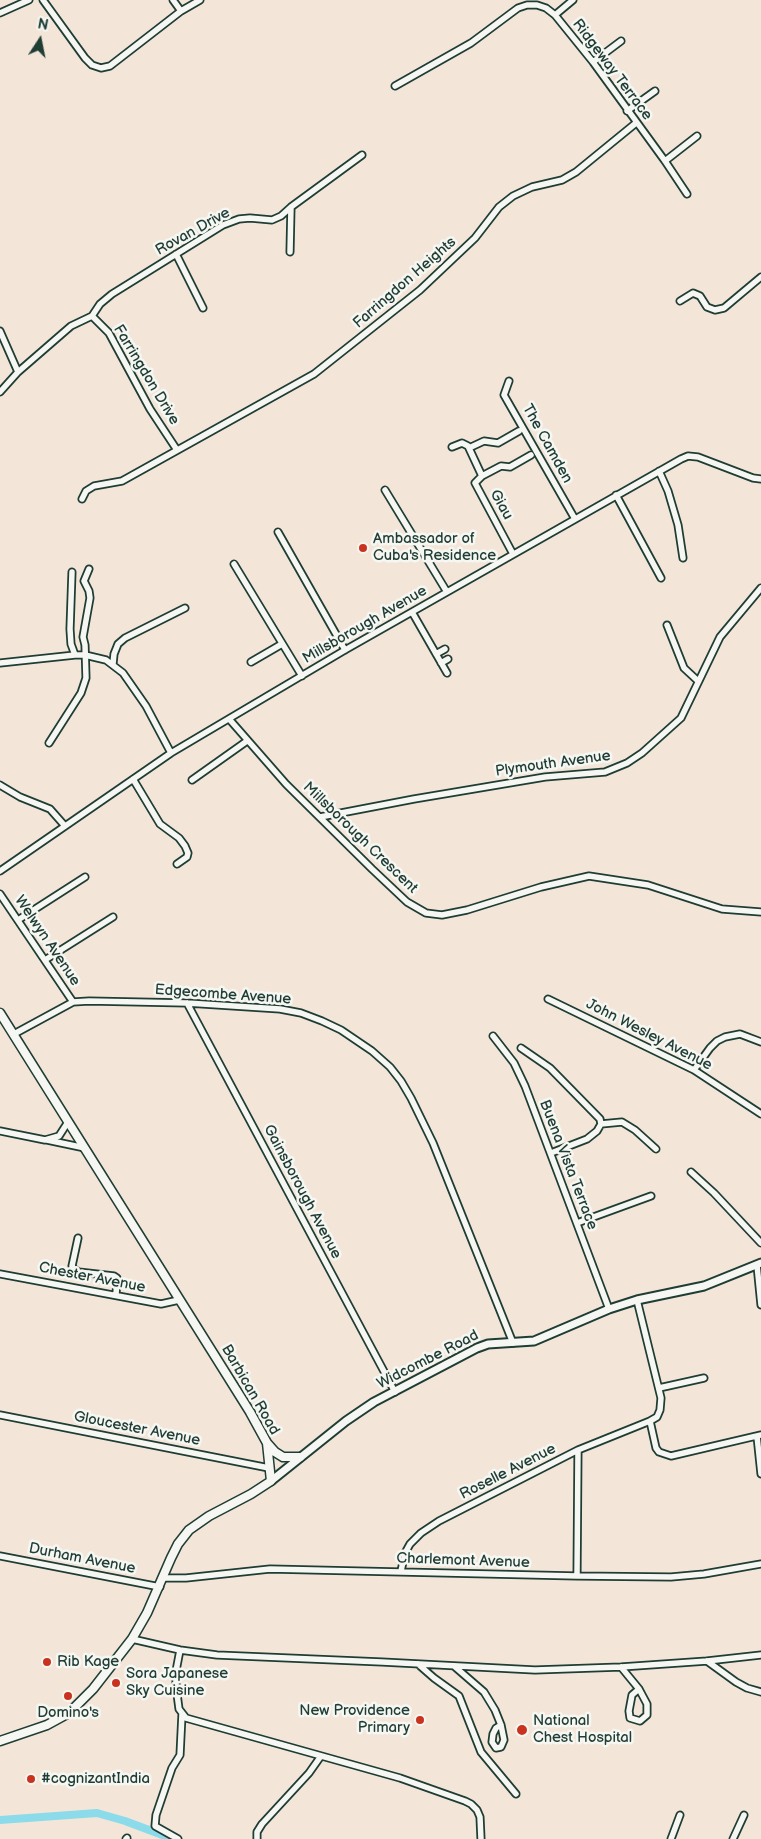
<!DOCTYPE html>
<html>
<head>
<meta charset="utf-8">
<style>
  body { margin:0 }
  #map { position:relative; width:761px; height:1839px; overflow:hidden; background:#f3e6d8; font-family:"Balsamiq Sans",sans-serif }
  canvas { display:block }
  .north { position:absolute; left:15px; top:15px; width:50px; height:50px; -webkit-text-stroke:4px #f6f6f2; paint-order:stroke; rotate:11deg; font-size:14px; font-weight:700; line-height:20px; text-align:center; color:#1f3d34 }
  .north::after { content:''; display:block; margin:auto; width:18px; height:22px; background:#1f3d34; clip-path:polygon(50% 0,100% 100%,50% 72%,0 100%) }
</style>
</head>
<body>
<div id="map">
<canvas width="761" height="1839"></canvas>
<div class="north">N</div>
</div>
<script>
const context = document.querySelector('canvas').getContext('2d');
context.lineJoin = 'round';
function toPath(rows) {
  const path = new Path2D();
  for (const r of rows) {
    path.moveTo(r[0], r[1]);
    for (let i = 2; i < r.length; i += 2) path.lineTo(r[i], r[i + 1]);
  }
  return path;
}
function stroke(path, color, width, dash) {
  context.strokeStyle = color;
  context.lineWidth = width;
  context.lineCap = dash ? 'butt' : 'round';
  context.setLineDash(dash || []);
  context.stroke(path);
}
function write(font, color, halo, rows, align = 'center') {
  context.font = font + ' "Balsamiq Sans",sans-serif';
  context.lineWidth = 5;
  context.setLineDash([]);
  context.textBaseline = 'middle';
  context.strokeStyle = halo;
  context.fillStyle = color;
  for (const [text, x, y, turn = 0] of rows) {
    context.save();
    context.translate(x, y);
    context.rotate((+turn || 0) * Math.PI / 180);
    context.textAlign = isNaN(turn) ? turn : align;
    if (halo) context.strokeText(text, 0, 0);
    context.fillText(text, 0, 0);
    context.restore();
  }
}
stroke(toPath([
  [0,1820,97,1813,125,1821,173,1839]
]), '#8cdbea', 8);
const minor = toPath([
  [43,0,85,58,92,65,101,68,110,66,181,11,200,0],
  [173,0,181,11],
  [0,13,29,0],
  [555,15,573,0],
  [593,62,621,41],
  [395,86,471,43,518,8,527,5,537,5,546,8,555,15,593,62,665,161,687,194],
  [627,111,655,91],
  [665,161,697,136],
  [290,252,291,207],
  [176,254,203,308],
  [680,301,693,293,700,296,707,307,715,310,724,308,761,277],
  [92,316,109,333,150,409,177,450],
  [0,331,18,372],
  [509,381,504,395,575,519],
  [0,392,18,372,71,326,92,316,100,304,112,294,223,225,239,219,250,218,272,220,281,216,291,207,362,155],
  [452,447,462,443,468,446,482,476],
  [469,448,484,441,498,443,519,431],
  [659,471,668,491,678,525,683,558],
  [385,490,447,592],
  [616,495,661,578],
  [82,499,86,491,94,486,122,481,314,374,420,290,475,238,499,207,513,196,532,187,562,180,576,172,636,123],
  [278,532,345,650],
  [513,554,475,483,482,476,501,466,510,467,531,455],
  [234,564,302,676],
  [72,572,70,629,71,644,75,655],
  [412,612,447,673],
  [667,625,684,668,698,681],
  [436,654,445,649],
  [251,662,282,644],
  [0,663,75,655,85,655,106,660,123,673,146,706,171,753],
  [441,663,448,659],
  [113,664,114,654,118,644,125,638,185,608],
  [230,720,286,784,372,869,407,902,426,913,442,915,467,910,541,887,589,876,648,885,722,909,761,912],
  [49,743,81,693,86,678,85,645,83,637,90,598,89,591,84,581,89,569],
  [133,779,160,824,179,838,185,846,188,853,187,857,177,864],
  [192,780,247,741],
  [0,785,20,797,50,809,65,826],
  [320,817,414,799,545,777,605,772,627,763,642,753,681,718,720,637,761,588],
  [0,871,171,753,345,650,681,459,688,456,698,457,753,478,761,479],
  [0,894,73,1002],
  [18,920,85,877],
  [45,960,113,917],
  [548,999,694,1070,761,1114],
  [187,1003,395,1392],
  [14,1034,73,1002,89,1001,187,1003,280,1009,301,1013,322,1021,341,1030,372,1051,390,1067,401,1081,411,1098,433,1143,513,1343],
  [493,1036,514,1063,525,1086,609,1309],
  [521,1048,550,1068,600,1119,601,1124,597,1131,587,1139,551,1153],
  [694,1070,710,1048,717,1041,725,1037,740,1034,761,1042],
  [601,1124,622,1122,635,1130,656,1149],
  [0,1131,45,1140,59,1136,68,1122],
  [47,1140,85,1148],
  [691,1172,714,1193,761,1243],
  [577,1223,651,1196],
  [78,1238,72,1266,74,1269,79,1272,114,1276,117,1278,116,1295],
  [757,1265,761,1305],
  [0,1274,161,1304,179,1300],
  [637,1300,661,1398,660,1410,657,1417,650,1421,656,1448,659,1452,671,1456,761,1435],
  [659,1388,704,1378],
  [0,1415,269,1468],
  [757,1436,761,1474],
  [0,1556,160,1587],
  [401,1571,405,1553,410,1544,421,1533,439,1521,578,1450,650,1421],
  [577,1576,578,1450],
  [163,1578,186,1578,270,1569,577,1576,671,1577,704,1574,761,1564],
  [132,1639,180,1650,217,1655,382,1662,535,1670,621,1667,707,1661,761,1655],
  [180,1650,176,1671,176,1686,179,1709,186,1718,400,1778,465,1801,471,1804,477,1810,480,1817,481,1839],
  [707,1661,736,1682,747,1688,761,1692],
  [418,1664,434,1678,459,1696,481,1752,516,1794],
  [454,1666,484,1692,495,1710,501,1725],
  [621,1667,639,1689,647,1704,647,1715,640,1721,630,1718,629,1711,632,1695,639,1689],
  [501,1725,504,1740,501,1747,496,1748,492,1742,493,1734,496,1728,501,1725],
  [126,1839,127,1838],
  [178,1839,155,1826,156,1815,172,1768,180,1755,182,1714],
  [257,1839,257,1832,262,1824,309,1773,321,1756],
  [671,1839,680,1815],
  [733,1839,744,1815]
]);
const tertiary = toPath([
  [271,1481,346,1421,374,1402,477,1348,488,1344,534,1341,609,1309,637,1300,704,1286,761,1263]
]);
const secondary = toPath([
  [0,1013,250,1412,267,1443,271,1481,251,1494,209,1516,189,1530,178,1544,171,1558,147,1613,132,1639,93,1689,69,1713,47,1725,0,1741],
  [267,1443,275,1452,283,1457,300,1457]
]);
stroke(minor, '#1f3d34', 9);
stroke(tertiary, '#1f3d34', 11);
stroke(secondary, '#1f3d34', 11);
stroke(minor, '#f6f6f2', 5.5);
stroke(tertiary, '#f6f6f2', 7);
stroke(secondary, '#f6f6f2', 8);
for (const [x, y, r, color] of [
  [363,548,5,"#c8321e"],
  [47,1662,5,"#c8321e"],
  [116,1683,5,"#c8321e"],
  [68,1696,5,"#c8321e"],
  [420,1720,5,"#c8321e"],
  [522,1730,6,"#c8321e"],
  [31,1779,5,"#c8321e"]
]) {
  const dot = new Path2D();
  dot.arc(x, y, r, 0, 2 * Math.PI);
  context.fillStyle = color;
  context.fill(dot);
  stroke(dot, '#f6f6f2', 2);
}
write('15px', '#1f3d34', '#f6f6f2', [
  ["Ridgeway Terrace",612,70,53],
  ["Rovan Drive",193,232,-29],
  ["Farringdon Heights",405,283,-41],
  ["Farringdon Drive",146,375,59],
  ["The Camden",547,444,61],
  ["Giau",501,505,61],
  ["Millsborough Avenue",365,625,-30],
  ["Plymouth Avenue",553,764,-8],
  ["Millsborough Crescent",360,838,44],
  ["Welwyn Avenue",47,941,56],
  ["Edgecombe Avenue",223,995,4],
  ["John Wesley Avenue",649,1035,27],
  ["Buena Vista Terrace",568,1165,69],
  ["Gainsborough Avenue",302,1192,62],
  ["Chester Avenue",92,1278,11],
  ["Widcombe Road",428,1360,-27],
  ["Barbican Road",250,1390,60],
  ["Gloucester Avenue",137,1429,11],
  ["Roselle Avenue",508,1472,-27],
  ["Durham Avenue",82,1559,11],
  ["Charlemont Avenue",463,1561,2]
]);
write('15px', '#1f3d34', '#f6f6f2', [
  ["Ambassador of",373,539],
  ["Cuba's Residence",373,556],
  ["Rib Kage",57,1662],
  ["Sora Japanese",126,1674],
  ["Sky Cuisine",126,1691],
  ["New Providence",410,1711,"right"],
  ["Primary",410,1728,"right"],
  ["Domino's",68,1713,"center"],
  ["National",533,1721],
  ["Chest Hospital",533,1738],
  ["#cognizantIndia",41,1779]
], 'left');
</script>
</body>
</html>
